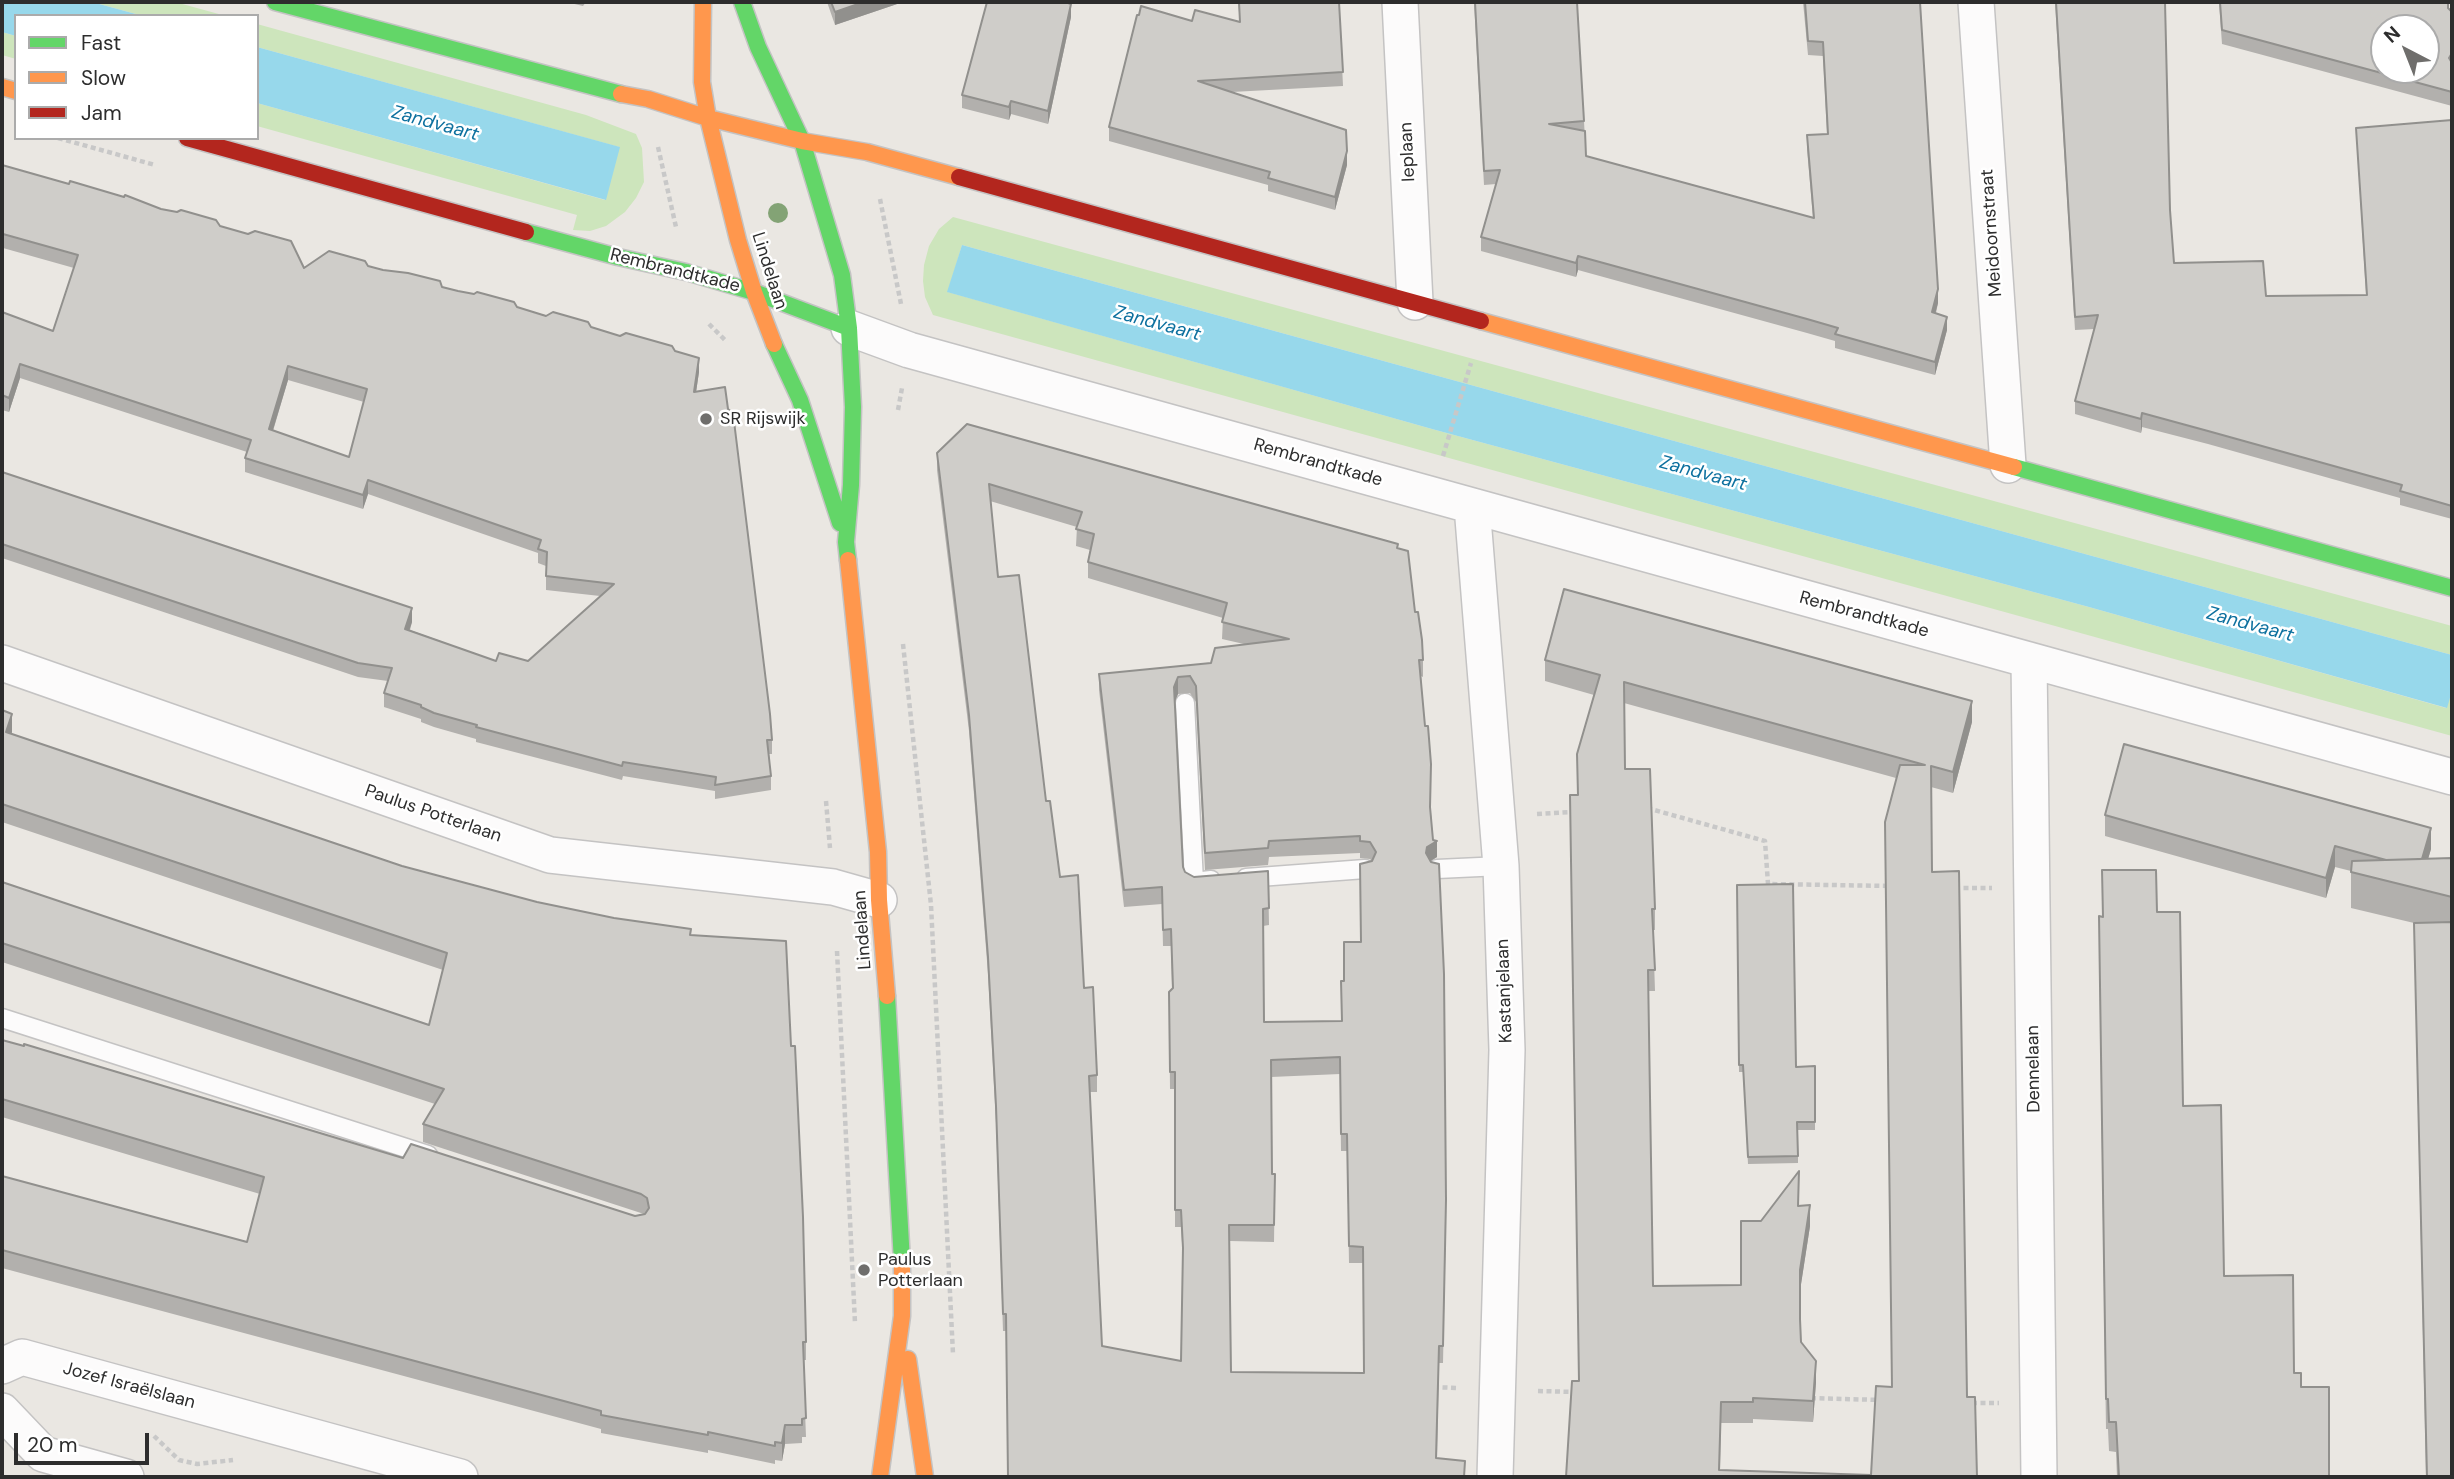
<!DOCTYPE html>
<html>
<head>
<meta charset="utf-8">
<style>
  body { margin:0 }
  #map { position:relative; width:2454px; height:1479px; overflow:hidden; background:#eae7e2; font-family:"DM Sans",sans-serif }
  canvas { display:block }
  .frame { position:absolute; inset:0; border:4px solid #2d2d2d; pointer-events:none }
  .legend { position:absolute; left:14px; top:14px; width:245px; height:126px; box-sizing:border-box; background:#fff; border:2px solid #ababab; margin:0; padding:9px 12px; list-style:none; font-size:21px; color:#2d2d2d }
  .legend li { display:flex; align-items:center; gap:14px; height:35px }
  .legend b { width:35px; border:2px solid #ababab }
  .north { position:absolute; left:2370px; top:14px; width:70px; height:70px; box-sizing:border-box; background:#fff; border:2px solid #ababab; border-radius:50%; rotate:318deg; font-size:19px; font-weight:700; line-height:28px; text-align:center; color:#2d2d2d }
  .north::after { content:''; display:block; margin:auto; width:24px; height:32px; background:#6f6e6c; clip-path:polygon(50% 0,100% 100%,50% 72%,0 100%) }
  .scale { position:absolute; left:14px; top:1433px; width:135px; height:32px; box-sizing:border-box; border:4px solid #2d2d2d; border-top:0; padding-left:9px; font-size:21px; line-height:24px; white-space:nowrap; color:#2d2d2d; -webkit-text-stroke:5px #fff; paint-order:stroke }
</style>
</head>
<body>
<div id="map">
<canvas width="2454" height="1479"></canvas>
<div class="frame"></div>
<ul class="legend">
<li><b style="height:9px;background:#63d668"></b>Fast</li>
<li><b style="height:9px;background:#ff974d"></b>Slow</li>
<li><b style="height:9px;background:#b3261e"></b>Jam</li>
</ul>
<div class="north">N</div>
<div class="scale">20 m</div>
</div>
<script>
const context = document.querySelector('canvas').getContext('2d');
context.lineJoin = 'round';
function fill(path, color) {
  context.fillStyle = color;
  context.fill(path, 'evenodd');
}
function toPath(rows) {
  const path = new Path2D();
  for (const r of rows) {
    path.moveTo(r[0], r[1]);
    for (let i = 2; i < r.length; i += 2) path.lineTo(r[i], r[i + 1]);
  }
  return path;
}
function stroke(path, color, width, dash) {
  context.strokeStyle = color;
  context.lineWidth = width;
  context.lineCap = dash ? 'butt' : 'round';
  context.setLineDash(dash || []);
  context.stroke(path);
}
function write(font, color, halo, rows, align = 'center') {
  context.font = font + ' "DM Sans",sans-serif';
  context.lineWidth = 5;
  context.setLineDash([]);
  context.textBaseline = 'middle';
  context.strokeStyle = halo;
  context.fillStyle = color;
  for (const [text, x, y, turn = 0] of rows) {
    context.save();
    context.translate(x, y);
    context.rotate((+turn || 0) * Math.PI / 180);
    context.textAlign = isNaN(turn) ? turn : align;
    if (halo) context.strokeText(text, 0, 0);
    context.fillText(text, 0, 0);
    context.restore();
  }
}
fill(toPath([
  [92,2,175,2,226,16,143,16],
  [257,24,586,115,636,134,642,148,644,182,636,198,625,212,606,226,590,231,573,230,577,215,257,126,257,103,605,200,619,147,257,47],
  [2,32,16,36,16,59,2,55],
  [953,217,2452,626,2452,655,962,245,948,292,1432,429,2089,607,2446,708,2452,691,2452,736,933,315,925,297,923,281,924,265,929,246,939,229]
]), '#cde5bc');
fill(toPath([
  [2,2,92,2,143,16,16,16,16,36,2,32],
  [257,47,620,147,606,200,257,103],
  [962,245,2452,655,2452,691,2447,708,2089,607,1432,429,947,292]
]), '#97d8eb');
const lane = toPath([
  [1185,703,1194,882,1211,880],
  [1437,869,1501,866],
  [1246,878,1365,869],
  [2,1018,428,1155]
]);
const street = toPath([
  [1400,2,1415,302],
  [1976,2,2008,465],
  [849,328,909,350,2452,777],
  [1472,506,1501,866,1507,1050,1495,1477],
  [2029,660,2039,1477],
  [2,663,550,855,833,887,879,900],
  [2,1366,22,1357,460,1477],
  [2,1411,43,1454,126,1477]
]);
const fast = toPath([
  [275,2,621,94],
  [742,2,758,47,802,141,842,275,849,328,853,407,851,485,846,542,848,560],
  [526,232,618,257,686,272,754,292,849,328],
  [774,344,800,400,840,523],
  [2014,467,2452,588],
  [887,996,902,1262]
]);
const slow = toPath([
  [703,2,702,82,708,118,738,240,754,292,774,344],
  [2,87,16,91],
  [621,94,648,99,708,118,802,141,867,152,959,177],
  [1481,321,2014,467],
  [848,560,878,852,879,900,887,996],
  [908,1359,925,1477],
  [880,1477,902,1316,902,1262]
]);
const jam = toPath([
  [187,138,526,232],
  [959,177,1481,321]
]);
stroke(lane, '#c4c3c3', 21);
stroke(street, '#c4c3c3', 38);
stroke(fast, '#c4c3c3', 19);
stroke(slow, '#c4c3c3', 19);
stroke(jam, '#c4c3c3', 19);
stroke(toPath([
  [58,138,155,165],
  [658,147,676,227],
  [880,199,901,304],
  [709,324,725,340],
  [898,410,902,388],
  [1443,456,1471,363],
  [903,644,931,905,953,1354],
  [826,801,830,848],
  [1647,808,1765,841,1768,884,1891,886],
  [1537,814,1573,812],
  [1955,888,1992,888],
  [837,951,855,1323],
  [1434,1387,1456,1388],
  [1538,1391,1575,1392],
  [1811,1398,1880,1400],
  [1972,1403,1999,1403],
  [154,1436,179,1460,197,1464,233,1460]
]), '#c8c8c8', 4.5, [5, 3.5]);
stroke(lane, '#fcfbfb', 18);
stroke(street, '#fcfbfb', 35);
stroke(fast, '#63d668', 16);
stroke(slow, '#ff974d', 16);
stroke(jam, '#b3261e', 16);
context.fillStyle = '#83a375';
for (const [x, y] of [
  [778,213]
]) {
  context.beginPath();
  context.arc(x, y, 10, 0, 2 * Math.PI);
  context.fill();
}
fill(toPath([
  [566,2,586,2,583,6],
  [827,2,903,2,835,25],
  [1238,2,1339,2,1343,86,1232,92,1347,165,1335,210,1268,191,1268,185,1109,141,1109,127,1192,21,1240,22],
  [1474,2,1577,2,1586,156,1813,218,1807,149,1807,135,1827,134,1823,56,1808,55,1803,2,1920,2,1938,303,1936,313,1947,330,1935,375,1835,348,1835,341,1807,333,1578,270,1576,277,1481,251,1481,237,1496,184,1484,185],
  [2055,2,2165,2,2170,210,2174,263,2266,296,2366,295,2356,128,2452,120,2452,519,2400,505,2400,498,2208,444,2142,427,2141,433,2075,414,2075,401,2094,329,2075,330],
  [2219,2,2448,2,2448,8,2452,12,2452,106,2222,44],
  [1071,17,1048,124,1011,114,1009,120,962,108,962,95],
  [2,165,220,226,304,268,368,266,675,351,699,372,696,392,772,740,772,754,769,754,771,776,771,790,715,799,715,791,623,776,622,780,476,742,476,739,434,727,421,722,421,719,384,707,384,693,388,681,358,677,2,558,2,472,412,622,410,630,496,661,528,661,600,596,546,590,546,566,538,563,538,553,368,494,363,509,245,472,245,458,247,452,20,378,9,412,2,410,2,312,53,331,74,268,3,248],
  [288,380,364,402,349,457,273,431],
  [937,453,1398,548,1415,612,1423,660,1423,677,1421,676,1433,840,1437,857,1431,861,1446,1217,1443,1363,1439,1363,1437,1458,1465,1477,1006,1331,1003,1331,996,1123,988,974,969,731,937,470],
  [990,501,1077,527,1076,546,1090,550,1088,562,1088,578,1223,618,1222,639,1244,644,1211,663,1099,674,1099,690,1124,907,1162,904,1163,946,1171,946,1172,989,1169,992,1170,1089,1175,1089,1175,1227,1181,1227,1183,1260,1181,1361,1102,1346,1089,1092,1097,1092,1097,1075,1084,988,1060,877,1046,801,998,577],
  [1190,693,1196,702,1205,870,1268,865,1269,857,1360,853,1360,858,1370,859,1372,861,1361,942,1344,981,1342,1021,1264,1022,1263,926,1269,925,1268,871,1194,877,1185,872,1183,867,1174,702,1178,694],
  [1340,1074,1341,1151,1347,1151,1349,1263,1363,1263,1364,1373,1231,1372,1230,1241,1274,1242,1275,1174,1272,1174,1271,1077],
  [1545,660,1972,722,1953,793,1931,787,1932,872,1967,1397,1977,1477,1566,1477,1579,1381,1577,795,1594,695,1545,681],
  [1624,703,1896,778,1892,1387,1871,1475,1720,1470,1721,1423,1753,1423,1753,1419,1813,1422,1816,1382,1801,1342,1800,1290,1810,1226,1798,1206,1761,1221,1741,1285,1653,1286,1648,991,1655,991,1653,930,1655,930,1655,909,1625,769],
  [2,710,12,732,11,734,402,866,537,902,691,935,806,1342,806,1360,803,1360,806,1437,802,1437,802,1443,785,1444,782,1461,775,1460,775,1464,708,1450,708,1453,601,1433,601,1429,2,1268,2,1176,247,1242,260,1194,2,1117,2,1040,403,1158,635,1216,644,1214,423,1142,423,1124,435,1104,2,962,2,882,429,1025,443,970,2,822],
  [2105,815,2431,849,2428,859,2452,858,2452,1477,2426,1477,2414,923,2351,908,2351,871,2335,867,2326,898,2105,836],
  [2102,870,2157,912,2183,1106,2224,1276,2294,1373,2301,1387,2329,1477,2117,1477,2116,1452,2109,1451,2108,1429,2106,1429,2099,946,2102,916],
  [1737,885,1796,1067,1815,1066,1815,1130,1798,1130,1798,1163,1748,1164,1743,1072,1739,1072]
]), '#b2b0ad');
fill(toPath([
  [864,2,903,2,835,25,835,12],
  [1071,4,1071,17,1048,124,1048,111],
  [1011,101,1011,114,1009,120,1009,107],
  [1347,151,1347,165,1335,210,1335,197],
  [3,234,3,248,2,253,2,239],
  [1578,256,1578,270,1576,277,1576,263],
  [1938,289,1938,303,1932,326,1932,312],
  [1947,317,1947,330,1935,375,1935,362],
  [699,358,699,372,694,406,694,392],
  [20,364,20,378,9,412,9,398],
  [288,366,288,380,269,443,269,429],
  [2142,413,2142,427,2141,433,2141,419],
  [368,480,368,494,363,509,363,495],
  [412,608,412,622,405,643,405,629],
  [1178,677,1178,694,1174,704,1174,687],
  [1972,701,1972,722,1953,793,1953,772],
  [12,714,12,732,6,750,6,732],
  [2431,828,2431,849,2419,890,2419,869],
  [1437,841,1437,857,1427,863,1426,853,1427,847],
  [2335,846,2335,867,2326,898,2326,878],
  [1810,1205,1810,1226,1800,1291,1800,1270],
  [1816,1361,1816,1382,1813,1422,1813,1401],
  [785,1425,785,1444,782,1461,782,1443]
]), '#91908d');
const building = toPath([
  [831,2,864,2,835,12,831,2],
  [987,2,1065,2,1071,4,1048,111,1011,101,1009,107,962,95,987,2],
  [1239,2,1339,2,1343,72,1198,81,1346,130,1347,151,1335,197,1268,178,1270,172,1109,127,1137,15,1139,15,1141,6,1192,21,1195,10,1240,22,1239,2],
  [1475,2,1577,2,1584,121,1549,124,1585,131,1586,156,1814,218,1807,135,1828,134,1823,42,1808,41,1805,2,1920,2,1938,289,1932,312,1947,317,1935,362,1835,334,1838,328,1807,319,1578,256,1576,263,1481,237,1500,170,1484,171,1475,2],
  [2056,2,2165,2,2170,210,2174,263,2263,261,2266,296,2367,295,2356,128,2452,120,2452,506,2400,491,2402,485,2208,431,2142,413,2141,419,2075,401,2098,315,2075,317,2056,2],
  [2220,2,2448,2,2448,8,2452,12,2452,53,2449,58,2452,63,2452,92,2222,30,2220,2],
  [2384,28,2426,28,2426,70,2384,70,2384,28],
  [2,165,69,184,70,181,124,197,125,195,161,209,177,212,181,210,216,220,220,226,248,234,255,231,291,241,304,268,329,251,365,261,368,266,383,270,408,273,440,281,442,287,458,291,474,294,477,292,514,302,517,307,546,316,553,312,588,322,591,327,620,336,626,333,672,346,675,351,699,358,694,392,725,387,728,409,733,413,770,714,772,740,767,740,771,776,715,785,716,777,623,762,622,766,476,727,477,725,434,713,421,707,421,705,384,693,392,668,358,663,2,544,2,472,412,608,405,629,496,661,499,653,528,661,614,584,546,576,547,552,538,549,541,540,368,480,363,495,245,458,251,440,20,364,9,398,2,395,2,312,53,331,78,255,3,234,2,239,2,165],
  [288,366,367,389,349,457,269,429,288,366],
  [967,424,1398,544,1397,548,1408,551,1415,612,1418,612,1422,640,1423,660,1419,660,1425,726,1428,726,1431,764,1430,807,1433,840,1437,841,1427,847,1426,853,1431,862,1439,864,1444,974,1446,1200,1443,1346,1439,1346,1436,1458,1465,1461,1464,1477,1008,1477,1006,1314,1003,1314,996,1106,988,957,969,715,937,453,967,424],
  [989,484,1082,512,1076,529,1094,534,1088,562,1227,603,1222,622,1289,639,1215,648,1211,663,1099,674,1124,890,1162,887,1163,930,1171,929,1173,988,1169,992,1170,1072,1175,1072,1175,1210,1181,1210,1183,1248,1181,1361,1102,1346,1089,1076,1097,1075,1093,987,1084,988,1078,875,1060,877,1050,801,1046,801,1019,575,998,577,989,484],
  [1190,676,1196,686,1205,853,1268,848,1269,841,1360,836,1360,841,1370,842,1376,852,1372,861,1360,864,1361,942,1344,942,1344,981,1341,981,1342,1021,1264,1022,1263,909,1269,908,1268,871,1194,877,1185,872,1183,867,1174,687,1178,677,1190,676],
  [1340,1057,1341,1134,1347,1134,1349,1246,1363,1247,1364,1373,1231,1372,1229,1225,1274,1225,1275,1174,1272,1174,1271,1060,1340,1057],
  [1564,589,1972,701,1953,772,1931,766,1932,872,1959,871,1967,1397,1975,1397,1977,1477,1566,1477,1572,1381,1579,1381,1570,795,1578,795,1577,754,1600,675,1545,660,1564,589],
  [1624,682,1925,765,1900,765,1885,822,1892,1387,1876,1386,1871,1475,1719,1470,1721,1402,1753,1402,1753,1398,1813,1401,1816,1361,1801,1342,1800,1319,1800,1270,1810,1205,1798,1206,1799,1171,1761,1221,1741,1221,1741,1285,1653,1286,1648,970,1655,970,1652,909,1655,909,1650,769,1625,769,1624,682],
  [2,710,12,714,6,732,402,866,537,902,614,918,691,929,690,935,786,941,791,1046,795,1046,803,1217,806,1342,803,1342,806,1418,802,1419,802,1425,785,1425,782,1443,775,1442,775,1446,708,1432,708,1435,601,1415,601,1411,2,1250,2,1176,247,1242,264,1177,2,1099,2,1040,24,1046,24,1044,403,1158,411,1144,635,1216,645,1214,649,1208,647,1198,641,1194,423,1124,444,1089,2,943,2,882,429,1025,447,953,2,804,2,710],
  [2124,744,2431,828,2422,859,2386,860,2335,846,2326,878,2105,815,2124,744],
  [2452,858,2452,897,2351,872,2352,861,2452,858],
  [2102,870,2156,870,2157,912,2180,912,2183,1106,2221,1105,2224,1276,2293,1275,2294,1373,2301,1373,2301,1387,2329,1387,2329,1477,2119,1477,2116,1422,2109,1422,2108,1399,2106,1399,2099,916,2103,917,2102,870],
  [1793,884,1796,1067,1815,1066,1815,1122,1797,1122,1798,1156,1748,1157,1743,1065,1739,1065,1737,885,1793,884],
  [2452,922,2452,1477,2427,1477,2414,923,2452,922]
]);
fill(building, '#cfcdc9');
stroke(building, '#91908d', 2);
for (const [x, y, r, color] of [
  [706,419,7,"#6f6e6c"],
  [864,1270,7,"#6f6e6c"]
]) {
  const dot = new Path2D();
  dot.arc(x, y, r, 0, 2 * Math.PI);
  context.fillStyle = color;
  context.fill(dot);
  stroke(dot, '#fff', 2.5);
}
write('18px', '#2d2d2d', '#fff', [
  ["Ieplaan",1408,152,-93],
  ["Meidoornstraat",1992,233,-94],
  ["Rembrandtkade",675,271,14],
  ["Lindelaan",769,271,72],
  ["Rembrandtkade",1318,463,16],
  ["Rembrandtkade",1864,615,15],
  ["Paulus Potterlaan",433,814,19],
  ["Lindelaan",863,930,-94],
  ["Kastanjelaan",1505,991,-92],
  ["Dennelaan",2034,1069,-91],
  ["Jozef Israëlslaan",129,1386,15]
]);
write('18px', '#2d2d2d', '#fff', [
  ["SR Rijswijk",720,419],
  ["Paulus",878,1260],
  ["Potterlaan",878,1281]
], 'left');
write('italic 19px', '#0e719f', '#fff', [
  ["Zandvaart",435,124,15],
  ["Zandvaart",1157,324,15],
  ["Zandvaart",1703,474,15],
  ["Zandvaart",2250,625,15]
]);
</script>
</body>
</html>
